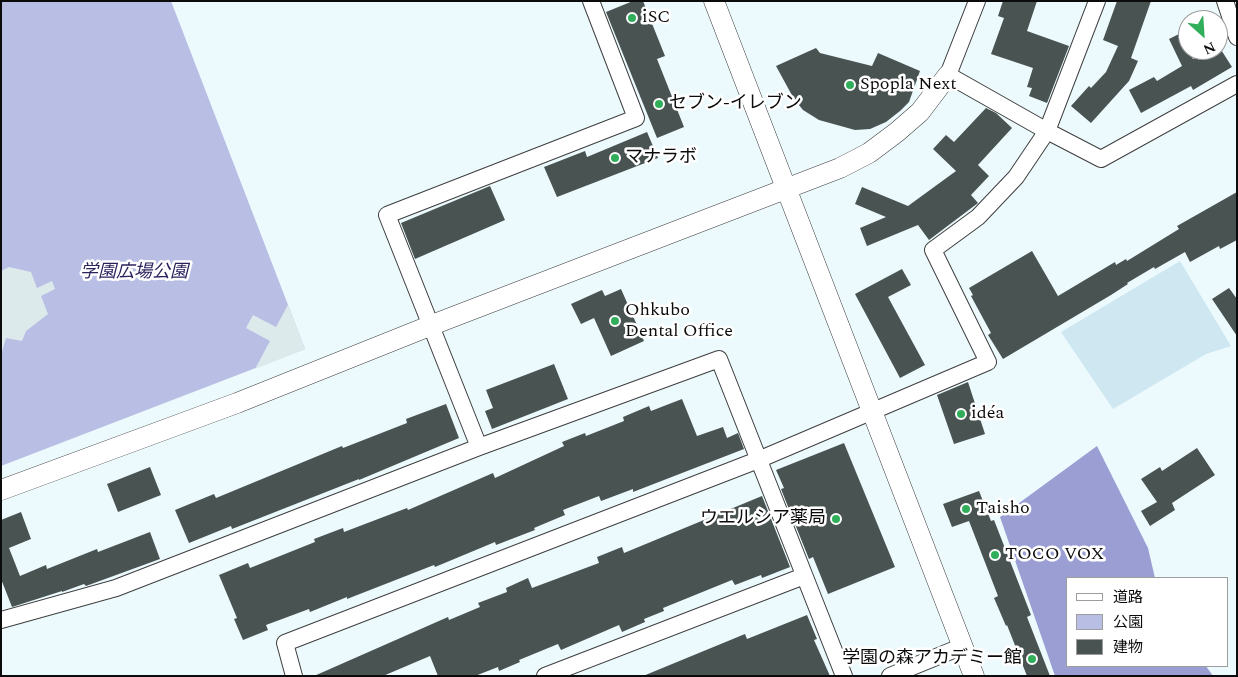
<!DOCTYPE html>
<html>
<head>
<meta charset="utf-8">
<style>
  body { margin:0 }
  #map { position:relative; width:1238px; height:677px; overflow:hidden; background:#ecfafd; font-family:Spectral,"Noto Sans JP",serif }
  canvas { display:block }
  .frame { position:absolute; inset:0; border:2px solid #0b0b0b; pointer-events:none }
  .legend { position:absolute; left:1066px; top:577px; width:162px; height:90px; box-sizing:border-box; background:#fff; border:1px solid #9d9d9d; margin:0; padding:6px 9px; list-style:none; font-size:15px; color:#0b0b0b }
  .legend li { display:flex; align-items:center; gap:10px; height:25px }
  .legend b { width:25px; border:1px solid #9d9d9d }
  .north { position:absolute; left:1178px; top:10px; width:50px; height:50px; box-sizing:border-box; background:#fff; border:1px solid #9d9d9d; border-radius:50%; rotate:154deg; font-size:14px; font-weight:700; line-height:20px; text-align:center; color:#0b0b0b }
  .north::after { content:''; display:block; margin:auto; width:18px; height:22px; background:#31ae59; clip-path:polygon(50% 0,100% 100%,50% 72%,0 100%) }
</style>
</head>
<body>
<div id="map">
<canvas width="1238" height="677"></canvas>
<div class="frame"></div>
<ul class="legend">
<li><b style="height:6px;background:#fff"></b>道路</li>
<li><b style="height:14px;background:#b9bfe4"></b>公園</li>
<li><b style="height:14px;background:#495351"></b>建物</li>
</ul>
<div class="north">N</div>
</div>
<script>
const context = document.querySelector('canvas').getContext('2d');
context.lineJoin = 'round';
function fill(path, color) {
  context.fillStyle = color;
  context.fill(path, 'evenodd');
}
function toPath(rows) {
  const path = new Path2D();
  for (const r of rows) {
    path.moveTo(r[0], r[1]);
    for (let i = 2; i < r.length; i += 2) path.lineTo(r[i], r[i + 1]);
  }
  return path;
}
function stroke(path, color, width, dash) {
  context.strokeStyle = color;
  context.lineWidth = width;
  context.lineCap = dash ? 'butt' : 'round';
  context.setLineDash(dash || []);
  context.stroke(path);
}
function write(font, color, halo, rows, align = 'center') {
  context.font = font + ' Spectral,"Noto Sans JP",serif';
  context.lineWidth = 5;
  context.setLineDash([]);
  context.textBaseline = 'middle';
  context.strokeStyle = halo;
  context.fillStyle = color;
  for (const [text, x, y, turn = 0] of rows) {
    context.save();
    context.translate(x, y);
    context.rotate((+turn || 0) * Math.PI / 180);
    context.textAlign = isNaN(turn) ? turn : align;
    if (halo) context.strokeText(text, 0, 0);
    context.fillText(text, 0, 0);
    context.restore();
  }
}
fill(toPath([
  [1180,261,1231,346,1206,354,1113,409,1061,332]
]), '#cee7f1');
fill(toPath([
  [1,1,171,1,305,349,1,466]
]), '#b9bfe4');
fill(toPath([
  [1097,446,1148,548,1155,578,1067,578,1067,666,1206,666,1213,676,1055,676,1000,517]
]), '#9a9ed3');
fill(toPath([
  [9,267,31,272,37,288,52,281,55,289,41,296,48,314,26,331,22,341,6,338,2,352,1,271],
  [288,305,305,349,255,369,270,341,246,328,253,315,276,327]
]), '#dceaec');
fill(toPath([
  [633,1,643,1,665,56,657,59,684,127,657,138,606,12],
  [1003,1,1037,1,1027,31,1069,46,1047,103,1029,96,1032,88,1027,87,1033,68,991,54,1004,18,998,16],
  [1117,1,1151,1,1131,58,1138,61,1129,81,1091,123,1071,106,1089,86,1091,88,1106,72,1118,46,1103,40],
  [1179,34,1193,59,1208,50,1218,50,1218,45,1232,67,1193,90,1191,86,1141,113,1129,90,1154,77,1157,81,1182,66,1169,39],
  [816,48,820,53,872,66,878,53,920,71,909,102,900,111,886,122,870,129,855,130,819,120,803,110,794,99,776,66],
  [986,108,996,113,1012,128,978,165,989,176,971,195,978,203,929,240,918,225,867,246,860,228,886,217,855,204,862,187,908,206,956,171,933,149,946,135,954,142],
  [647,132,658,158,557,197,544,167,585,151,587,157],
  [490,186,505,220,415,259,401,223],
  [1237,192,1237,240,1220,249,1219,246,1190,262,1185,252,1155,269,1154,267,1127,283,1128,284,1111,295,1003,359,988,335,991,333,971,296,973,295,969,288,1032,251,1058,296,1115,262,1116,265,1126,259,1127,261,1179,229,1177,226],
  [902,269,911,285,888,297,925,365,900,378,855,294],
  [1229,288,1237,299,1237,336,1212,299],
  [621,289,644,341,611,356,594,318,581,324,571,304,602,290,605,296],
  [554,364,568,399,492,429,485,411,493,408,486,390],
  [968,382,985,434,954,444,937,395],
  [682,399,697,436,723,427,727,438,738,433,744,449,633,492,633,489,601,501,599,496,563,510,565,515,534,528,535,530,496,545,495,542,435,567,434,565,347,599,347,597,310,612,309,609,266,625,268,630,243,640,234,619,237,618,219,575,248,563,250,568,315,542,314,539,343,528,344,532,407,508,408,510,493,473,495,478,564,446,562,442,585,433,586,436,624,421,623,417,649,406,651,411],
  [446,404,459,438,359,480,359,479,232,529,231,526,189,543,175,510,214,494,216,498,342,446,343,448,407,423,406,419],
  [844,443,895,567,828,594,813,557,809,559,781,489,784,488,776,470],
  [1197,448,1215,475,1172,503,1175,510,1150,526,1141,511,1157,502,1141,479,1160,467,1162,471],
  [150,467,161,495,118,512,107,484],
  [979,491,991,521,994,520,1031,615,1027,617,1050,676,1027,676,1007,625,1006,626,994,598,998,596,969,521,952,527,943,504],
  [762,496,790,567,762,578,761,575,735,585,732,580,663,608,664,611,644,619,645,622,622,632,619,625,561,650,558,644,519,660,520,662,499,671,498,667,475,676,438,676,430,656,383,676,314,676,448,617,449,620,480,607,478,603,507,592,506,588,528,578,532,588,599,563,597,557,622,547,624,553],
  [21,512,31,539,9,548,20,576,46,565,47,569,97,549,98,552,150,532,160,559,86,586,84,584,62,592,62,591,12,607,1,579,1,520],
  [807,615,817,639,814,640,830,676,643,676,745,634,747,639]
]), '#495351');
const minor = toPath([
  [977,1,948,75,1047,131,1101,159,1237,84],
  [1225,1,1237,37],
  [479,447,387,215,636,118,591,1],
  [1,620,116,588,479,447,719,359,844,676],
  [294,676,285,643,758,460,988,362,933,250,978,217,1016,177,1047,131,1097,1],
  [545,676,804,576],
  [890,676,963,646]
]);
const tertiary = toPath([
  [714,1,974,676],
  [1,490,237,403,432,325,840,168,869,153,897,132,920,112,948,75]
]);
stroke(minor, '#3e3e3e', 18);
stroke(tertiary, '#3e3e3e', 21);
stroke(minor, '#fff', 16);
stroke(tertiary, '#fff', 20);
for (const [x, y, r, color] of [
  [632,18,5,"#31ae59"],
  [850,85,5,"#31ae59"],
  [659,104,5,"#31ae59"],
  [615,158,5,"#31ae59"],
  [615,321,5,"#31ae59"],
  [961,414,5,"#31ae59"],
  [966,509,5,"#31ae59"],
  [836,519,5,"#31ae59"],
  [995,555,5,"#31ae59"],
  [1032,659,5,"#31ae59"]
]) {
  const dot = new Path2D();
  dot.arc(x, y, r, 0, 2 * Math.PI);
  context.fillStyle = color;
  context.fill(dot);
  stroke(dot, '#fff', 2);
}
write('18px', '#0b0b0b', '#fff', [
  ["iSC",642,18],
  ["Spopla Next",860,85],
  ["セブン-イレブン",669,104],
  ["マナラボ",625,158],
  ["Ohkubo",625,311],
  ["Dental Office",625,332],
  ["idéa",971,414],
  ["Taisho",976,509],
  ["ウエルシア薬局",826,519,"right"],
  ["TOCO VOX",1005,555],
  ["学園の森アカデミー館",1022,659,"right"]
], 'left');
write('italic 18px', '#2c225d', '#fff', [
  ["学園広場公園",134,273]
]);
</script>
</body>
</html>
